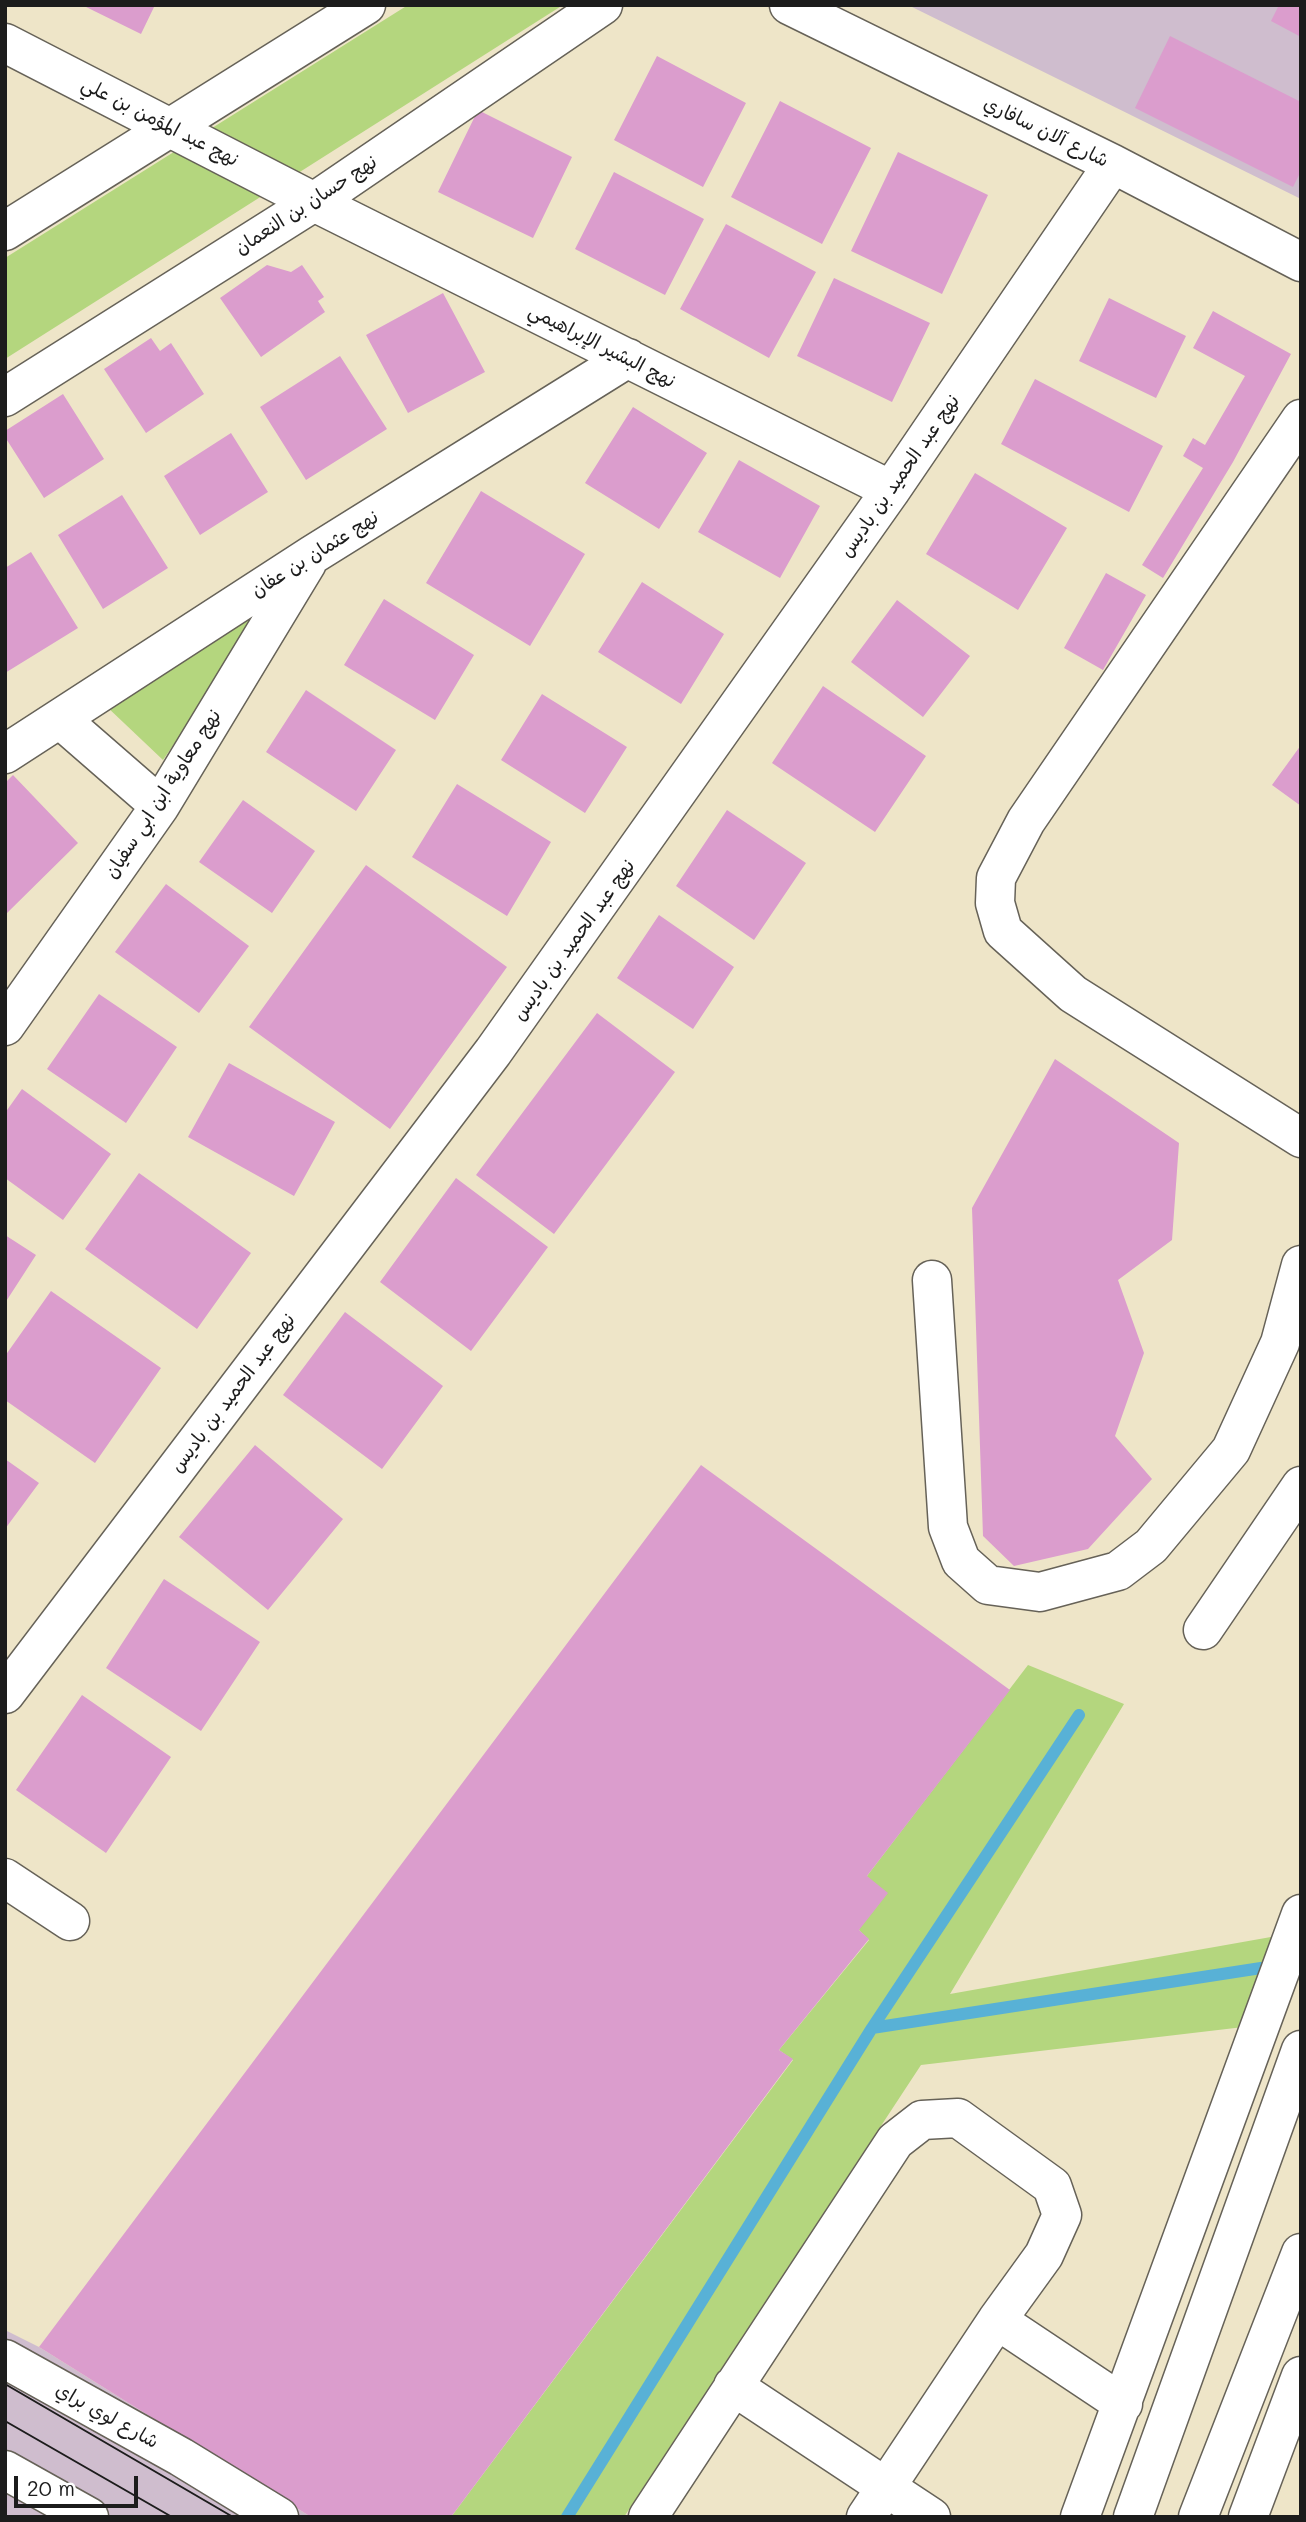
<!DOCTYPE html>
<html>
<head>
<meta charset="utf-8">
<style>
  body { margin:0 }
  #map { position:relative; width:1306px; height:2522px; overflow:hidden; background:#eee5c8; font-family:Mali,sans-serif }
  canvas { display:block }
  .frame { position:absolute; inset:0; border:7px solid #1c1c1c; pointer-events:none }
  .scale { position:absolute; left:14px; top:2476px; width:124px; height:32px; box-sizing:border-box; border:4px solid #1c1c1c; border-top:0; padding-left:9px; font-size:21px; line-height:24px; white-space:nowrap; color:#1c1c1c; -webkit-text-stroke:5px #fff; paint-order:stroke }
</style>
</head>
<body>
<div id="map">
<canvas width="1306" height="2522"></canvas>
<div class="frame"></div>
<div class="scale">20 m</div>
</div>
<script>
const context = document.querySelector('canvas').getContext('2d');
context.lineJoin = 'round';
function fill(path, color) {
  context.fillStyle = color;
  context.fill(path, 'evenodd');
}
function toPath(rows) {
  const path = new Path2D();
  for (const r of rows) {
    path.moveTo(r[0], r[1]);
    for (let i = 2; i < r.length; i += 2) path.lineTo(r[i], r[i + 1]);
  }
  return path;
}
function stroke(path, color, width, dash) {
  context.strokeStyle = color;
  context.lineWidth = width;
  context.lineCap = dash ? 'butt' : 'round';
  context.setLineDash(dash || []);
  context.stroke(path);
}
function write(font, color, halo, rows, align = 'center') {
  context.font = font + ' Mali,"Playpen Sans Arabic",sans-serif';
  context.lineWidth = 5;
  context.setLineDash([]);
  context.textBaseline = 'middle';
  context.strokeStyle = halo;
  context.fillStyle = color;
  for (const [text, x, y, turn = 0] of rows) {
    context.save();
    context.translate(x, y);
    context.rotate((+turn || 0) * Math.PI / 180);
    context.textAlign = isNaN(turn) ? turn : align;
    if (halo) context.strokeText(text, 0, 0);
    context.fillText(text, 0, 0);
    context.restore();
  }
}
fill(toPath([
  [908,5,1301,5,1301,199],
  [5,2330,39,2347,311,2517,5,2517]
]), '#cfbdce');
fill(toPath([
  [408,5,563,5,5,359,5,258],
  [278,592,163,760,105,705],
  [1028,1665,1124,1704,950,1994,1299,1932,1269,2024,921,2065,624,2517,451,2517,793,2060,779,2050,869,1940,859,1930,867,1876]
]), '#b4d67e');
stroke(toPath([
  [872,2028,1261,1968],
  [567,2517,872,2028,1079,1715]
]), '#58b1d6', 12);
fill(toPath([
  [82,5,155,5,141,34],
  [1279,5,1301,5,1301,37,1271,21],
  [1170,36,1301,102,1301,171,1293,187,1135,108],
  [657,56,746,103,703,187,614,140],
  [780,101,871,148,822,244,731,197],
  [478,110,572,157,533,238,438,192],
  [898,152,988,195,942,294,851,251],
  [614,172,704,219,665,295,575,249],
  [726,224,816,272,769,358,680,309],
  [267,265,291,272,302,265,324,297,318,301,325,312,261,357,220,298],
  [834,278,930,323,892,402,797,356],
  [443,293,485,372,408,413,366,335],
  [1109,298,1186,336,1156,398,1079,361],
  [1213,311,1291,354,1233,462,1163,578,1142,565,1203,468,1183,456,1193,438,1205,445,1245,376,1193,348],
  [151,338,160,351,171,343,204,394,146,433,104,369],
  [340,356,387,429,306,480,260,407],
  [1035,379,1163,446,1129,512,1001,444],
  [63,394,104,459,44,498,5,437,5,431],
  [633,407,707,453,659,529,585,483],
  [231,433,268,492,200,535,164,476],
  [739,460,820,506,780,578,698,532],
  [975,473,1067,528,1018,610,926,554],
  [481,491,585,554,530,646,426,583],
  [122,495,168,568,103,609,58,535],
  [31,552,78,628,5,673,5,568],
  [1106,573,1146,595,1103,670,1064,648],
  [642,582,724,634,681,704,598,652],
  [384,599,474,655,435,720,344,665],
  [897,600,970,656,923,717,851,662],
  [823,686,926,756,875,832,772,763],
  [306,690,396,750,356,811,266,752],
  [542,694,627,747,585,813,501,760],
  [1301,745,1301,806,1272,785],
  [13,775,78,843,5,915,5,783],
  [457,784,551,842,507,916,412,857],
  [243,800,315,851,272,913,199,862],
  [727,810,806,863,754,940,676,886],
  [366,865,507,967,390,1129,249,1027],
  [166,884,249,946,199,1013,115,952],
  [659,915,734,967,693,1029,617,978],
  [99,994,177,1047,126,1123,47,1069],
  [597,1013,675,1072,554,1234,476,1175],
  [1055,1059,1179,1143,1172,1240,1118,1280,1144,1353,1115,1436,1152,1479,1088,1549,1014,1566,983,1536,972,1208],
  [229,1063,335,1122,294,1196,188,1137],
  [22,1089,111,1154,63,1220,5,1178,5,1113],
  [139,1173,251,1253,197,1329,85,1249],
  [456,1178,548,1247,471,1351,380,1282],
  [5,1235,36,1255,5,1303],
  [51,1291,161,1368,95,1463,5,1400,5,1356],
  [345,1312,443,1386,382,1469,283,1395],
  [255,1445,343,1519,268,1610,179,1537],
  [5,1459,39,1483,5,1529],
  [701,1465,1010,1690,867,1876,888,1893,859,1930,869,1939,779,2050,793,2059,451,2517,311,2517,39,2347],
  [164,1579,260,1642,201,1731,106,1668],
  [82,1695,171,1757,106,1853,16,1790]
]), '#db9dcd');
const minor = toPath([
  [789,5,1113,164,1301,262],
  [5,43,314,202,891,490],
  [5,231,366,5],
  [5,397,314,202,603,5],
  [1301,419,1026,821,996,878,995,903,1003,931,1073,994,1301,1138],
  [60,719,160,806],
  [5,754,312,555,628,358],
  [5,1026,160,806,307,563],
  [932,1280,948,1527,961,1561,988,1585,1040,1592,1118,1571,1151,1546,1231,1450,1280,1343,1301,1265],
  [1203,1630,1301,1486],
  [5,1694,493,1052,891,490,1113,164],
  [5,1878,70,1921],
  [997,2320,1123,2404],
  [5,2359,181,2457,279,2517],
  [733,2386,931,2517],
  [5,2470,89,2517],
  [648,2517,895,2141,922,2120,958,2118,1052,2186,1062,2215,1044,2255,997,2320,866,2517],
  [1080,2517,1301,1914],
  [1248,2517,1301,2376]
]);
const highway = toPath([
  [1133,2517,1301,2050],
  [1198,2517,1301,2253]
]);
stroke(minor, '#666258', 41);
stroke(highway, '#666258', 41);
stroke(minor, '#fff', 38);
stroke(highway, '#fff', 38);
stroke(toPath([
  [5,2384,233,2517],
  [5,2421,172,2517]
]), '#1c1c1c', 2);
write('19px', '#1c1c1c', '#fff', [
  ["نهج عبد المؤمن بن علي",160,122,27],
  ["شارع آلان سافاري",1046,132,26],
  ["نهج حسان بن النعمان",306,205,-33],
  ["نهج البشير الإبراهيمي",602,346,27],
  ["نهج عبد الحميد بن باديس",900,476,-55],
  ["نهج عثمان بن عفان",315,554,-32],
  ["نهج معاوية ابن ابي سفيان",163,794,-57],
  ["نهج عبد الحميد بن باديس",574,940,-54],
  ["نهج عبد الحميد بن باديس",233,1393,-53],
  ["شارع لوي براي",107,2416,29]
]);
</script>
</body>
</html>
